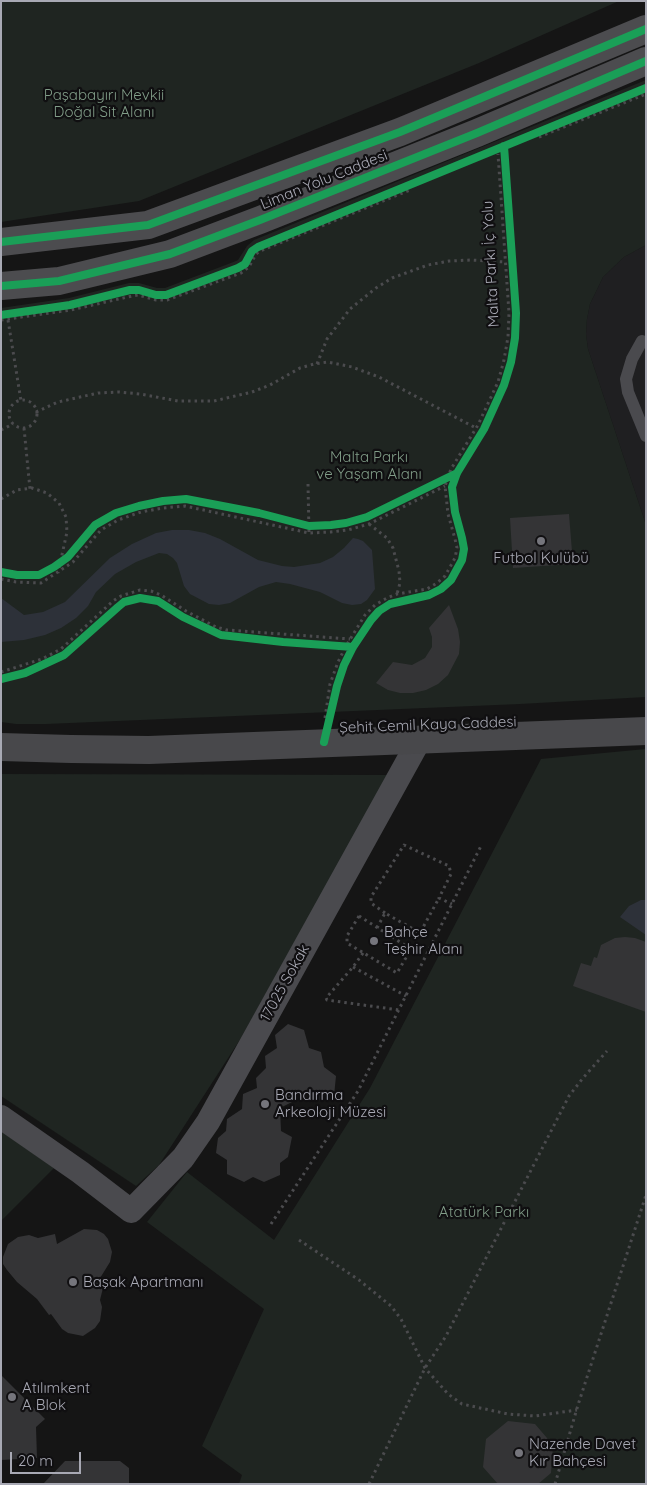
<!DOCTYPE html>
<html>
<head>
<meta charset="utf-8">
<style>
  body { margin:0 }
  #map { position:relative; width:647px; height:1485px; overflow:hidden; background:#151515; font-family:Quicksand,sans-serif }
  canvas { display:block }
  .frame { position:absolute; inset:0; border:2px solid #a8a9b4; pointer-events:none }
  .scale { position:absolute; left:10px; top:1452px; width:71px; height:22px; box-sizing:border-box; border:2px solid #a8a9b4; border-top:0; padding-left:6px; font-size:15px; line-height:18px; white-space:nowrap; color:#a8a9b4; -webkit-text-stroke:4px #100f11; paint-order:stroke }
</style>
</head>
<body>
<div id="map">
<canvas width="647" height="1485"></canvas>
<div class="frame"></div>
<div class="scale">20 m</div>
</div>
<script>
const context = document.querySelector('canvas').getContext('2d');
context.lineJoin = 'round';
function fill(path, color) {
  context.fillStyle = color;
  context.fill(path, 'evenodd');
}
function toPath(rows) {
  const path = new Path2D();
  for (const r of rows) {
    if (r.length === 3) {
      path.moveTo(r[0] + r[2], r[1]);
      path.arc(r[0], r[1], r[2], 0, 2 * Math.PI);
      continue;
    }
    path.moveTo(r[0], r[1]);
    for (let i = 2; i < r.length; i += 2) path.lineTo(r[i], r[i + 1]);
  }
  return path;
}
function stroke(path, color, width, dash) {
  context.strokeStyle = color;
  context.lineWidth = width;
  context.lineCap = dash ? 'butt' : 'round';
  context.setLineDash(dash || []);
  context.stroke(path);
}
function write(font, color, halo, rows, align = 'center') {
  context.font = font + ' Quicksand,sans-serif';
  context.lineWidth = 4.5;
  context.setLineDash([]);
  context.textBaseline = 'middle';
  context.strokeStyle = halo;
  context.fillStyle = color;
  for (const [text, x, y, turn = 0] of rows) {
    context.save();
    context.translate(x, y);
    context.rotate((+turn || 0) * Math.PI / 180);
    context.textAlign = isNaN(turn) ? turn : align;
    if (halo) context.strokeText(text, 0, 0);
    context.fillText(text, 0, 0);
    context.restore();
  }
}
fill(toPath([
  [646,245,646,525,588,349,586,334,587,319,590,304,603,277,624,257]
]), '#1f1f21');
fill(toPath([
  [1,1,619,1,479,63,139,201,1,222],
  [646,80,646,245,624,257,603,277,590,304,587,319,586,334,588,349,646,525,646,697,520,704,46,724,16,724,1,722,1,308,69,298,129,283,139,283,157,288,165,288,236,261,238,260,247,246,254,240],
  [646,749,646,1484,239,1484,242,1475,202,1446,264,1309,147,1222,187,1172,274,1240,370,1088,541,759],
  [1,774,388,775,241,1038,159,1165,136,1186,1,1096],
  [1,1131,54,1168,1,1221]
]), '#1f2521');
fill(toPath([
  [172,530,189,530,205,533,220,539,258,560,282,566,294,567,320,563,333,557,344,548,353,538,358,539,363,541,372,550,375,589,367,600,361,604,352,605,342,603,320,592,290,584,276,582,259,587,230,603,219,605,209,604,190,594,184,586,177,563,173,558,167,554,159,553,136,562,115,574,96,592,88,606,76,618,61,628,45,635,24,640,1,642,1,598,24,615,43,612,65,602,110,558,132,544,156,533],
  [641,900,646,900,646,935,620,917,629,906]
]), '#2d3139');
fill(toPath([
  [569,514,573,564,513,568,510,518],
  [449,605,458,629,460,642,459,654,448,675,438,684,426,690,413,693,400,693,388,690,376,683,393,662,412,665,425,658,432,647,432,637,429,628],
  [625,937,635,938,646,942,646,1012,573,986,581,963,591,966,594,957,597,958,601,945,615,938],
  [288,1024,304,1030,309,1048,321,1052,324,1067,336,1076,334,1096,321,1101,308,1094,280,1108,281,1131,292,1137,288,1157,280,1163,280,1175,264,1182,253,1177,244,1182,227,1174,227,1160,216,1153,218,1138,226,1131,227,1119,242,1109,243,1094,257,1088,256,1078,266,1068,265,1056,277,1048,275,1035],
  [84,1229,97,1230,104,1234,108,1239,112,1252,110,1262,97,1283,104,1284,100,1300,102,1307,100,1321,95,1328,83,1336,68,1333,62,1329,51,1314,49,1315,37,1299,17,1282,7,1270,3,1264,3,1257,8,1244,18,1237,29,1235,38,1238,55,1234,57,1244],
  [1,1375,45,1419,36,1427,37,1458,1,1460],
  [508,1421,535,1424,553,1445,551,1473,538,1484,498,1484,483,1467,486,1439],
  [65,1461,120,1461,129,1468,129,1484,43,1484]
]), '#343436');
stroke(toPath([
  [539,137,646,94],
  [1,320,71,310,132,296,138,295,156,300,167,300,241,273,249,267,256,254,260,251,410,190],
  [8,320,21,401],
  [317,364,327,339,350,309,376,288,392,278,428,265,449,261,470,260,506,262],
  [23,414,14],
  [36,412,58,402,98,393,119,392,140,394,178,401,214,401,252,392,270,385,300,368,314,364,328,362,352,367,379,377,476,428],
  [24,428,30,489],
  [1,430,13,424],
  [308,484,309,533],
  [1,499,17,490,32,488,47,493,59,503,66,517,67,532,58,573],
  [369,524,387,538,393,548,399,571,400,583,397,594],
  [1,571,1,572],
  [1,579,16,582,41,583,73,562,101,530,118,520,141,512,163,508,185,506,309,533,331,532,348,530,369,524,445,486],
  [1,672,42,659,61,649,113,601,121,596,140,590,151,591,161,595,186,611,216,627,227,630,350,639],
  [325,718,330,684,338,662,346,646,365,615,375,605,387,598,397,594,427,589,437,583,445,576,455,558,457,548,455,539,448,514,445,486,451,469,478,425,498,382,504,360,508,337,509,313,498,154],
  [385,913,371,903,371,897,404,845,449,866,451,874,439,898,452,904],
  [359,916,411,949,397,973,347,943,347,936,359,916],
  [377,928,385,913,420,933,439,898],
  [363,953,353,967,326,998,327,1000,399,1010],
  [353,967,406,996],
  [271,1224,358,1091,482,844],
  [299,1240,359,1280,391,1306,401,1319,425,1368,448,1394,462,1404,508,1414,535,1416,577,1410],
  [369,1484,425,1368,446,1336,569,1096,583,1078,607,1051],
  [555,1484,578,1405,646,1195]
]), '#4b4b4e', 3, [2.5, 4]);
stroke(toPath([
  [642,341,632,359,626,379,628,392,646,436]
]), '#4a4a4e', 12);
stroke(toPath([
  [1,1117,80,1172,131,1211,183,1158,208,1122,420,739]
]), '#4a4a4e', 24);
stroke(toPath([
  [1,747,71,749,149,750,646,731]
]), '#48484b', 28);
stroke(toPath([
  [1,242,148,225,400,132,646,29],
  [1,286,59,281,170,254,260,220,477,133,646,61]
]), '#4c4c4f', 28);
stroke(toPath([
  [1,242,148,225,400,132,646,29],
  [1,286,59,281,170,254,260,220,477,133,646,61],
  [1,315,70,305,130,290,139,290,156,295,166,295,238,268,245,264,252,251,258,247,646,88],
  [1,572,17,575,39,575,54,567,68,557,95,525,116,513,139,506,163,501,186,499,259,513,309,526,331,525,346,523,367,517,457,473],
  [1,679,25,673,64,655,118,607,124,602,140,598,158,601,183,617,221,635,283,642,353,647],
  [324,742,337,686,344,665,353,647,371,620,379,611,390,604,429,595,441,589,451,580,462,560,464,549,462,538,455,512,452,487,457,473,484,429,504,385,511,362,515,338,516,313,504,146]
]), '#1a9f57', 8);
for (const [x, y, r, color] of [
  [541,541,5,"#75757c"],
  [374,941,5,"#75757c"],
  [265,1104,5,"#75757c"],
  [73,1282,5,"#75757c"],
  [12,1397,5,"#75757c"],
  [519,1453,5,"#75757c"]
]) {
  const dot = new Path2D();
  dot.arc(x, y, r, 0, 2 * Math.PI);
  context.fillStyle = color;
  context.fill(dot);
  stroke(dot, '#100f11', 2);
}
write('15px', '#819d88', '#100f11', [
  ["Paşabayırı Mevkii",104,95],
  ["Doğal Sit Alanı",104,112],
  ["Malta Parkı",369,457],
  ["ve Yaşam Alanı",369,474],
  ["Atatürk Parkı",484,1212]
]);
write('15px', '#a8a9b4', '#100f11', [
  ["Liman Yolu Caddesi",324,180,-22],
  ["Malta Parkı İç Yolu",491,264,-93],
  ["Şehit Cemil Kaya Caddesi",428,725,-2],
  ["17025 Sokak",285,983,-61]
]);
write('15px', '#a8a9b4', '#100f11', [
  ["Futbol Kulübü",541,558,"center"],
  ["Bahçe",384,932],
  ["Teşhir Alanı",384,949],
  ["Bandırma",275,1095],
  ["Arkeoloji Müzesi",275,1112],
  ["Başak Apartmanı",83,1282],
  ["Atılımkent",22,1388],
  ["A Blok",22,1405],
  ["Nazende Davet",529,1444],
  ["Kır Bahçesi",529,1461]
], 'left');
</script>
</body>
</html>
